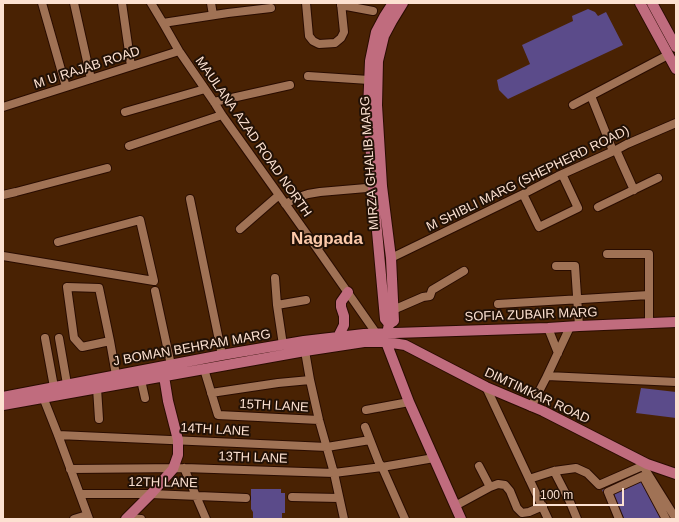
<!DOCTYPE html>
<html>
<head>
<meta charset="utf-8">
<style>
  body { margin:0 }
  #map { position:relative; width:679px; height:522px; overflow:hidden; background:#492203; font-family:Helvetica,sans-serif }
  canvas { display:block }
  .frame { position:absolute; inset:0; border:4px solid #fce1d1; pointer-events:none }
  .scale { position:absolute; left:533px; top:488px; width:91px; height:18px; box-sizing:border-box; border:2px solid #fce1d1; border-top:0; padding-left:5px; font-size:12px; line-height:14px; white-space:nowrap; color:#fce1d1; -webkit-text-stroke:3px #221106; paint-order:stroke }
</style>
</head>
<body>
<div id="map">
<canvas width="679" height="522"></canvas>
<div class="frame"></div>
<div class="scale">100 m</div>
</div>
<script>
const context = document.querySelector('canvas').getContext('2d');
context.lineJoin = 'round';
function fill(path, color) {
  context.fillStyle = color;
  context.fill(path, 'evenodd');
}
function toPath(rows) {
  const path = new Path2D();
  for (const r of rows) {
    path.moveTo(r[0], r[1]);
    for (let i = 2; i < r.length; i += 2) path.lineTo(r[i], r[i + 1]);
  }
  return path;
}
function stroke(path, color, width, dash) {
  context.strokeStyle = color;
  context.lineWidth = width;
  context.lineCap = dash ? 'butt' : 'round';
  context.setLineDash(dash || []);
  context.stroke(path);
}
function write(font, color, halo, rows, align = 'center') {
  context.font = font + ' Helvetica,sans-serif';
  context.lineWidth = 4;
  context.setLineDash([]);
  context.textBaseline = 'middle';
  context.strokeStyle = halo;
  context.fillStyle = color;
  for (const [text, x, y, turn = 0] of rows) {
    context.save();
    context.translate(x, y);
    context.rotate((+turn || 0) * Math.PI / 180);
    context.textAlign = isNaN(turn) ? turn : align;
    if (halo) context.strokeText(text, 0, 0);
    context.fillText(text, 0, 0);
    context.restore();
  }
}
fill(toPath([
  [588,9,595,12,598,16,606,12,623,45,508,99,499,90,497,80,530,64,522,45,573,21,572,16],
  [641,388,676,392,676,418,636,413],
  [646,470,672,519,615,519,602,490],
  [251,489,281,489,281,493,285,493,285,513,282,513,282,519,253,519,253,512,251,509]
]), '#5b4b8a');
const minor = toPath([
  [42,3,66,87],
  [74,3,91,79],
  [122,3,131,66],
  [151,3,163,23,179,51,214,102,222,115,316,247,374,330,376,337],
  [211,3,213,15],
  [306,3,309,36,313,41,319,44,335,43,341,38,344,32,341,3],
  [341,5,373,11],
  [163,23,228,13,271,8],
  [308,76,369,80],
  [591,96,613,151],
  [214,102,290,85],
  [573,105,668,55],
  [3,107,179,51],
  [125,112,205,89],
  [129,146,222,115],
  [616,150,634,190],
  [523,194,539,227,578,208,562,174],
  [3,195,16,192,107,168],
  [190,199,222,355],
  [285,204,299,197,308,194,320,192,378,187],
  [598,207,658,178],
  [240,229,279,195],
  [316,247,330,241],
  [607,254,649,254,649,324],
  [3,256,154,281,140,220,58,242],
  [391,258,523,194,558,176,616,150,627,144,676,123],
  [556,266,575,266,579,326],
  [275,278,277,305,283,345],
  [155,291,171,365],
  [498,304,649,295],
  [277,305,306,300],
  [393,310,423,297,430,296,432,290,464,271],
  [548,328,558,353],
  [45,338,54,387],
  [59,338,67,384],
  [110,341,82,347,74,338,67,287,99,288,110,341,116,375],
  [305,351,310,380,319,420,334,473,344,519],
  [204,369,218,415,319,420],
  [547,376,676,382],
  [141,380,145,398],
  [486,387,548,519],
  [97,388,99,419],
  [41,392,58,435,89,519],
  [211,393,278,383,310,380],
  [531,407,547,376,570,327],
  [366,410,409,402],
  [365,427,379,463,382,467,405,519],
  [58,435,327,447,370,440],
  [479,466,490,487],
  [643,466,676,519],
  [184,468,206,519],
  [70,469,184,468,334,473,382,467,434,458],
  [554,471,570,502,577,519],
  [529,479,554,471,576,468,587,473,599,485,647,464],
  [80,494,151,494,246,498],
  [292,497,339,498],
  [455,506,490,487,498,484,505,485,510,491,517,508,522,513,529,512,543,506],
  [127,518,141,519],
  [74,519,87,515],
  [619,519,608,492,643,476,666,519]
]);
const major = toPath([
  [393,3,384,17,376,32,370,61,368,110,373,187,385,319,389,324,387,334,386,342,409,402,461,519],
  [640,3,676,69],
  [652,3,676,47],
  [389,324,394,321,391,258,382,186,377,105,378,61,384,36,392,21,403,3],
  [338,337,344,325,344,316,341,307,341,302,348,292],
  [3,397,222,355,304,341,364,334,548,328,579,326,676,322],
  [3,405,305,351,364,342,386,342,405,345,486,387,543,411,647,464,676,474],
  [126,519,151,494,173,469,178,455,178,440,168,401,163,370]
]);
stroke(minor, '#290c00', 10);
stroke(major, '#290c00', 12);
stroke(minor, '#a07255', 8);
stroke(major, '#c06c7e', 10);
write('13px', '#fce1d1', '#221106', [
  ["M U RAJAB ROAD",87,68,-18],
  ["MAULANA AZAD ROAD NORTH",253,137,55],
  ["MIRZA GHALIB MARG",370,163,-94],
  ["M SHIBLI MARG (SHEPHERD ROAD)",528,179,-26],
  ["SOFIA ZUBAIR MARG",531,315,-2],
  ["J BOMAN BEHRAM MARG",192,348,-10],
  ["DIMTIMKAR ROAD",537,396,25],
  ["15TH LANE",274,406,3],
  ["14TH LANE",215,430,3],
  ["13TH LANE",253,458,2],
  ["12TH LANE",163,483,1]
]);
write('bold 17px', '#fdcaaa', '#221106', [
  ["Nagpada",327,239]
]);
</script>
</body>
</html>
